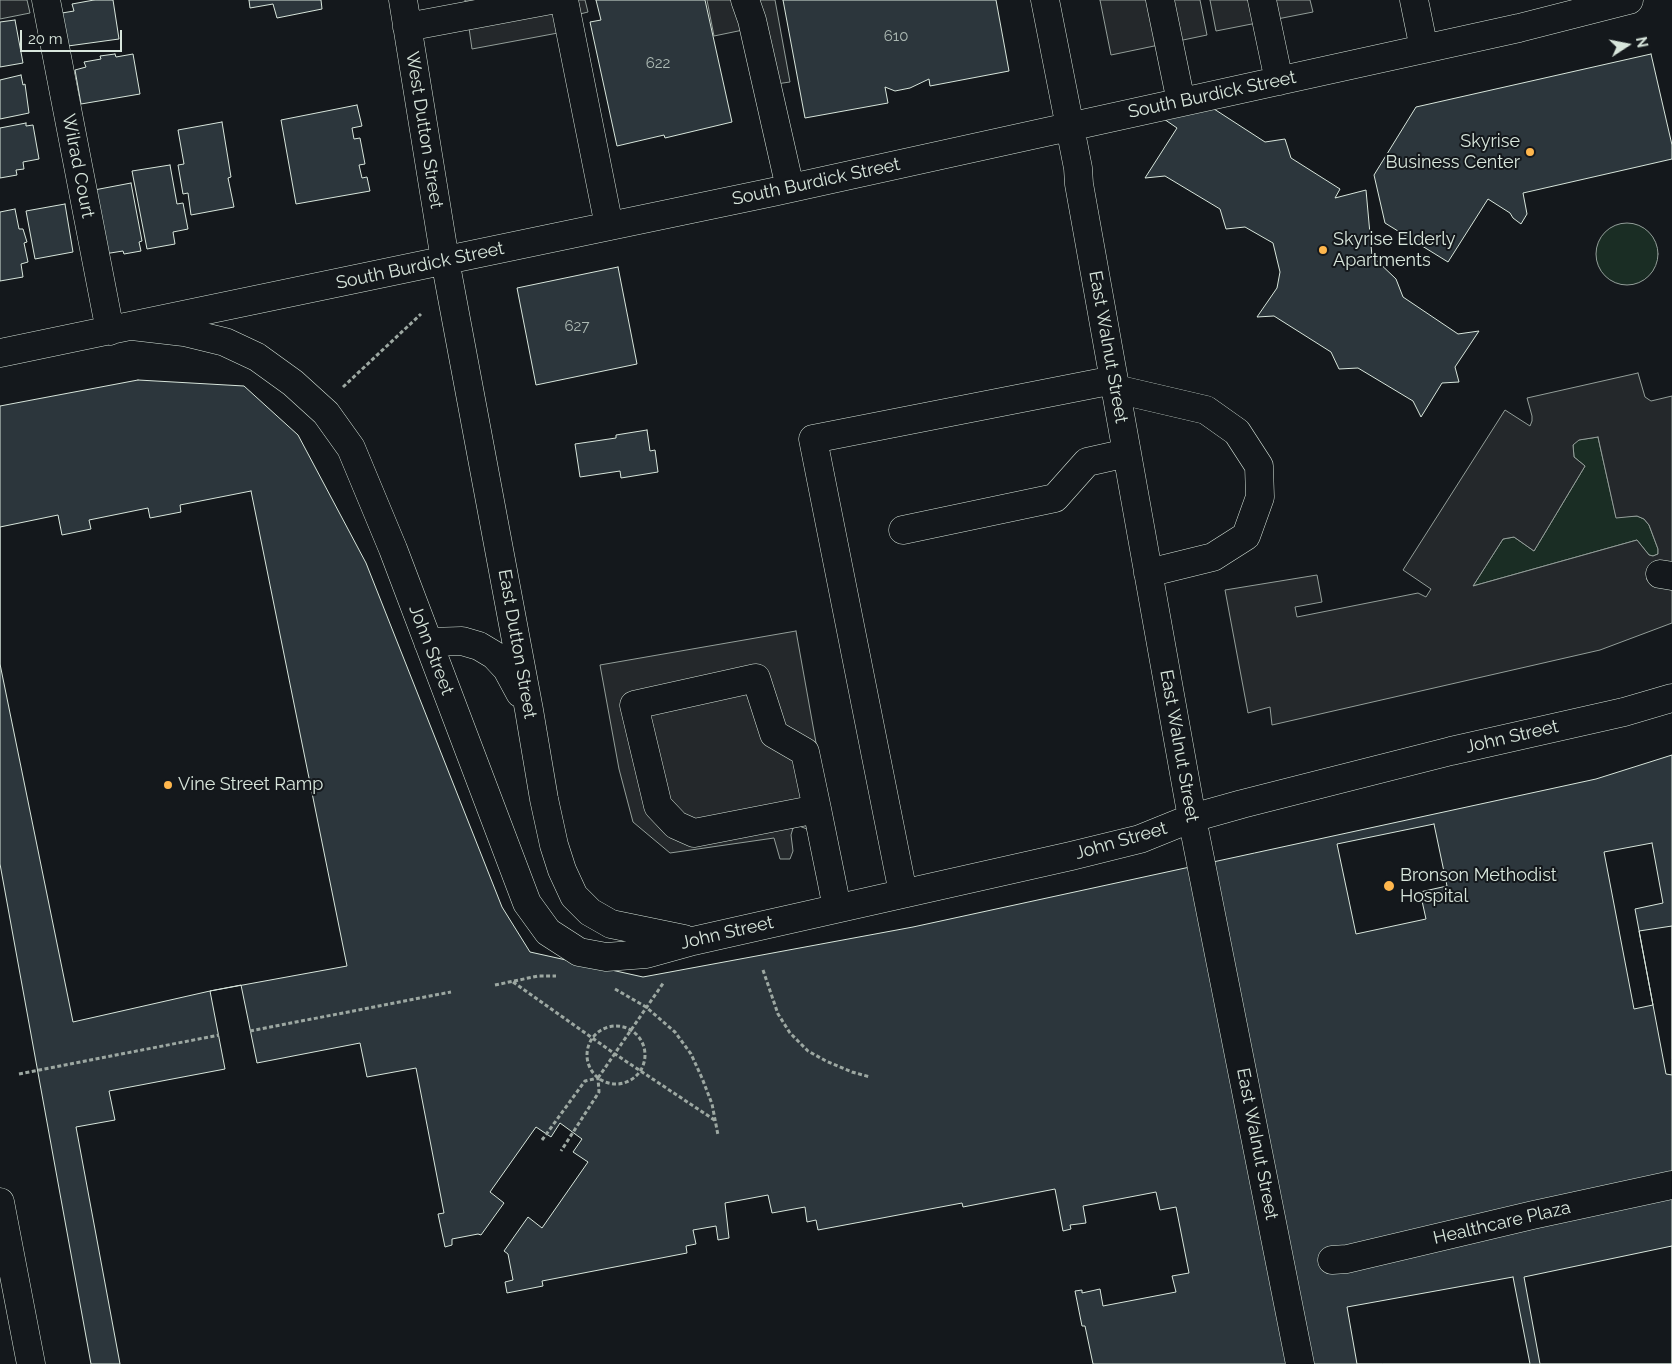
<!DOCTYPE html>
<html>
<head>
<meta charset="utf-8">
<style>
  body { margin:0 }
  #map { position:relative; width:1672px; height:1364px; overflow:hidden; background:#14181c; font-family:Raleway,sans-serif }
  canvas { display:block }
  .north { position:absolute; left:1602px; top:20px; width:50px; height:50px; -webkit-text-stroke:4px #14181c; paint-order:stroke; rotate:79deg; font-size:14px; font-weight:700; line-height:20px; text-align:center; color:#d8e6dc }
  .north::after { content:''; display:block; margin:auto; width:18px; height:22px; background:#d8e6dc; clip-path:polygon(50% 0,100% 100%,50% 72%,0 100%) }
  .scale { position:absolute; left:20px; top:30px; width:102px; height:22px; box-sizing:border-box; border:2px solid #d8e6dc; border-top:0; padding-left:6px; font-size:15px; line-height:18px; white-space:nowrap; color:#d8e6dc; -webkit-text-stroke:4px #14181c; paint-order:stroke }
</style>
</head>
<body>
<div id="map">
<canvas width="1672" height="1364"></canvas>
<div class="north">N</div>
<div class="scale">20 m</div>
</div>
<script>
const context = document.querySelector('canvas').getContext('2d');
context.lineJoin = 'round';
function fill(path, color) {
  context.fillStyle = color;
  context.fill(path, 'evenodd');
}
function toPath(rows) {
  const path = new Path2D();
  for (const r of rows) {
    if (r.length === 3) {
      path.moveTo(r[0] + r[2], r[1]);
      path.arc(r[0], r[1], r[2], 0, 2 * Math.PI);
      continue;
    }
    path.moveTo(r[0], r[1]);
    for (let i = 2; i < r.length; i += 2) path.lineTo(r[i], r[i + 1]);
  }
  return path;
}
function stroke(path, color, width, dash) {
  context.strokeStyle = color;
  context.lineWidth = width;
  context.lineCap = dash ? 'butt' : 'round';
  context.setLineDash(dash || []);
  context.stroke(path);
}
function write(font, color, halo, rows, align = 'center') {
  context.font = font + ' Raleway,sans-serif';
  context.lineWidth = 4;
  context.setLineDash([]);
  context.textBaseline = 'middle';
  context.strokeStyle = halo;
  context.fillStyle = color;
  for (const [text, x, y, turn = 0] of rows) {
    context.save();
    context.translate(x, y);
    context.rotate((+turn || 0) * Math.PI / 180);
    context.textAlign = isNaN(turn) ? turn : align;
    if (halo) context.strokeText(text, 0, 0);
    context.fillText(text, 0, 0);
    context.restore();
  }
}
const green = toPath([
  [1627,254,31],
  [1598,437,1616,517,1637,516,1644,519,1649,525,1658,549,1658,554,1653,556,1649,555,1637,540,1473,586,1503,539,1514,537,1534,551,1585,466,1574,457,1573,445,1578,440,1598,437]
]);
fill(green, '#1a2d24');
stroke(green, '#939e99', 1);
const parking = toPath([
  [0,0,27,0,30,13,0,19,0,0],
  [465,0,585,0,588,12,572,16,574,30,472,49,465,0],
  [707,0,775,0,790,82,755,87,743,30,714,36,707,0],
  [1100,0,1200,0,1207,35,1111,55,1100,0],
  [1210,0,1310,0,1313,12,1216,31,1210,0],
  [1638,373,1645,397,1651,401,1672,396,1672,623,1600,650,1272,725,1270,707,1248,713,1225,590,1317,575,1322,602,1295,607,1297,617,1418,593,1426,597,1431,589,1403,570,1505,410,1530,426,1532,421,1532,416,1527,398,1638,373],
  [1598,437,1616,518,1637,516,1644,519,1649,525,1658,549,1658,554,1653,556,1649,555,1637,540,1473,586,1503,539,1514,537,1534,551,1585,466,1574,457,1573,445,1579,440,1598,437],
  [796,631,835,849,813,853,807,829,799,826,793,828,791,835,793,851,790,859,780,859,774,838,670,853,633,822,619,769,600,665,796,631]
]);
fill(parking, '#24282b');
stroke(parking, '#939e99', 1);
const building = toPath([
  [94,0,113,0,119,39,68,46,62,13,74,11,72,4,94,0],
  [249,0,321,0,322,9,277,18,273,4,250,8,249,0],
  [596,0,705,0,732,122,665,138,664,135,617,146,590,22,601,20,596,0],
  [783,0,996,0,1009,71,930,86,929,79,910,88,895,91,885,87,888,103,805,118,783,0],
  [15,20,23,63,0,67,0,22,15,20],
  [115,54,116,57,133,54,140,94,81,104,75,70,86,67,84,62,101,59,100,56,115,54],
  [1651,54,1672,145,1672,159,1523,193,1527,214,1521,224,1513,218,1510,213,1488,199,1448,262,1385,223,1374,175,1416,107,1651,54],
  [21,75,23,85,25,84,29,113,0,119,0,80,21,75],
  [1189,77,1197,101,1211,107,1265,142,1285,139,1291,158,1340,189,1335,198,1366,190,1372,256,1396,279,1403,297,1458,334,1479,331,1455,367,1459,382,1442,383,1421,417,1413,401,1358,368,1339,369,1331,352,1274,316,1257,317,1277,288,1280,272,1273,243,1245,227,1226,229,1220,209,1165,176,1145,178,1177,128,1161,117,1189,77],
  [357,105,362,126,352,128,354,139,360,138,365,164,359,165,362,178,367,177,370,191,296,204,281,120,357,105],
  [222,122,231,177,228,178,234,207,191,215,188,193,183,194,178,165,184,164,178,130,222,122],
  [26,123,26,126,33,125,39,159,23,162,24,169,16,170,17,175,0,178,0,128,26,123],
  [170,165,177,204,183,203,188,229,173,232,175,244,147,249,132,171,170,165],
  [131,183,142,241,139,242,141,251,124,254,123,251,104,254,89,191,131,183],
  [65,204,73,252,35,259,26,211,65,204],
  [15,209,19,229,23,229,27,242,24,243,28,262,21,264,23,277,0,281,0,212,15,209],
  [618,267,637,364,536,385,517,288,618,267],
  [138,380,244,386,298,435,366,563,502,907,530,952,643,977,913,927,1596,779,1672,755,1672,1364,1093,1364,1085,1326,1082,1326,1075,1291,1082,1290,1082,1293,1100,1289,1103,1306,1176,1292,1172,1276,1189,1273,1176,1207,1160,1210,1156,1192,1083,1206,1086,1223,1070,1225,1071,1229,1063,1231,1055,1189,963,1207,962,1203,818,1230,816,1220,807,1222,805,1207,772,1213,768,1195,725,1203,729,1238,718,1240,716,1226,693,1230,696,1244,686,1246,687,1253,542,1281,543,1286,507,1293,505,1282,513,1280,508,1254,504,1251,528,1217,542,1228,588,1162,573,1152,582,1139,560,1123,551,1137,536,1127,490,1192,504,1203,481,1235,478,1234,452,1239,452,1245,445,1247,438,1214,444,1213,416,1068,367,1077,360,1043,257,1063,241,985,210,991,225,1069,109,1091,115,1120,76,1127,120,1364,91,1364,0,864,0,406,138,380],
  [647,430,650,451,655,450,658,472,621,478,620,471,580,477,575,444,616,438,616,435,647,430],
  [251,491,347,966,210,991,73,1022,0,664,0,527,58,515,62,535,91,529,89,520,148,508,150,518,181,512,180,505,251,491],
  [1434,824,1447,886,1420,892,1426,919,1356,934,1337,844,1434,824],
  [1652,843,1663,903,1635,909,1653,1005,1634,1009,1604,852,1652,843],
  [1672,926,1672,1075,1666,1074,1639,931,1672,926],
  [1672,1246,1672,1364,1540,1364,1524,1277,1672,1246],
  [1513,1277,1530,1364,1357,1364,1347,1307,1513,1277]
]);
fill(building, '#2c363c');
stroke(building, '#d8e6dc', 1);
const minor = toPath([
  [46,0,110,331],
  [403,0,445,260,529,710,544,799,554,845,562,870,574,896,590,912,611,924,684,939],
  [564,0,609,226],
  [745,0,752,20,790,188],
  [1045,0,1078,168,1079,184,1192,818,1300,1364],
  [1160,0,1181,102],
  [1262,0,1279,81],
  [1414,0,1424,49],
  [407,27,551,0],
  [132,326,184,332,225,342,257,357,293,383,326,413,351,448,393,549,527,903,548,932,579,952,606,957,646,954,693,941,1071,856,1140,839,1192,818,1242,804,1451,751,1624,712,1672,698],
  [0,353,773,192,1519,28,1629,0],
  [1116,389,1206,410,1237,432,1259,466,1260,497,1246,536,1213,557,1148,573],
  [903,530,1055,498,1087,462,1127,453],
  [1660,574,1672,576],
  [428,642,462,641,479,646,494,655,507,669,520,693],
  [817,809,694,833,676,825,658,806,634,705,756,678,774,734,805,752,817,809,830,873,837,908],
  [903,893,813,439,1114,380],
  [0,1202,31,1364],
  [1332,1260,1347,1259,1533,1215,1672,1185]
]);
stroke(minor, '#d8e6dc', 29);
stroke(toPath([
  [343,387,421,314],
  [763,970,778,1014,790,1033,808,1051,826,1061,852,1072,870,1077],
  [513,982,615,1054,716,1121],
  [495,985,538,976,556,976],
  [615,989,646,1007,675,1032,691,1054,702,1078,712,1104,718,1135],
  [616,1055,29],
  [250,1031,451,992],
  [19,1074,219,1035],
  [598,1078,664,982],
  [542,1140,585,1081,598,1078,599,1092,561,1151]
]), '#9da8a2', 3, [4, 2.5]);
stroke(minor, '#14181c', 28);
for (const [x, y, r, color] of [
  [1530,152,5,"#ffb74d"],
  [1323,250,5,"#ffb74d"],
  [168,785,5,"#ffb74d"],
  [1389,886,6,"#ffb74d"]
]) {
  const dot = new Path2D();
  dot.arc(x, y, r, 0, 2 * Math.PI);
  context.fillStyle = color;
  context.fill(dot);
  stroke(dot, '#14181c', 2);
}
write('15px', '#adbab4', null, [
  ["610",896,36],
  ["622",658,63],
  ["627",577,326]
]);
write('18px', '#d8e6dc', '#14181c', [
  ["South Burdick Street",1212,95,-12],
  ["West Dutton Street",424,130,81],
  ["Wilrad Court",78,166,79],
  ["South Burdick Street",816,182,-12],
  ["South Burdick Street",420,266,-12],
  ["East Walnut Street",1108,347,80],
  ["East Dutton Street",517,644,80],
  ["John Street",431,650,69],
  ["John Street",1512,737,-13],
  ["East Walnut Street",1179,746,80],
  ["John Street",1121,841,-16],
  ["John Street",727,933,-13],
  ["East Walnut Street",1257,1144,79],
  ["Healthcare Plaza",1502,1223,-13]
]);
write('18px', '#d8e6dc', '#14181c', [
  ["Skyrise",1520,142,"right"],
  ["Business Center",1520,163,"right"],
  ["Skyrise Elderly",1333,240],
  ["Apartments",1333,261],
  ["Vine Street Ramp",178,785],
  ["Bronson Methodist",1400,876],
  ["Hospital",1400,897]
], 'left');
</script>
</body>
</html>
